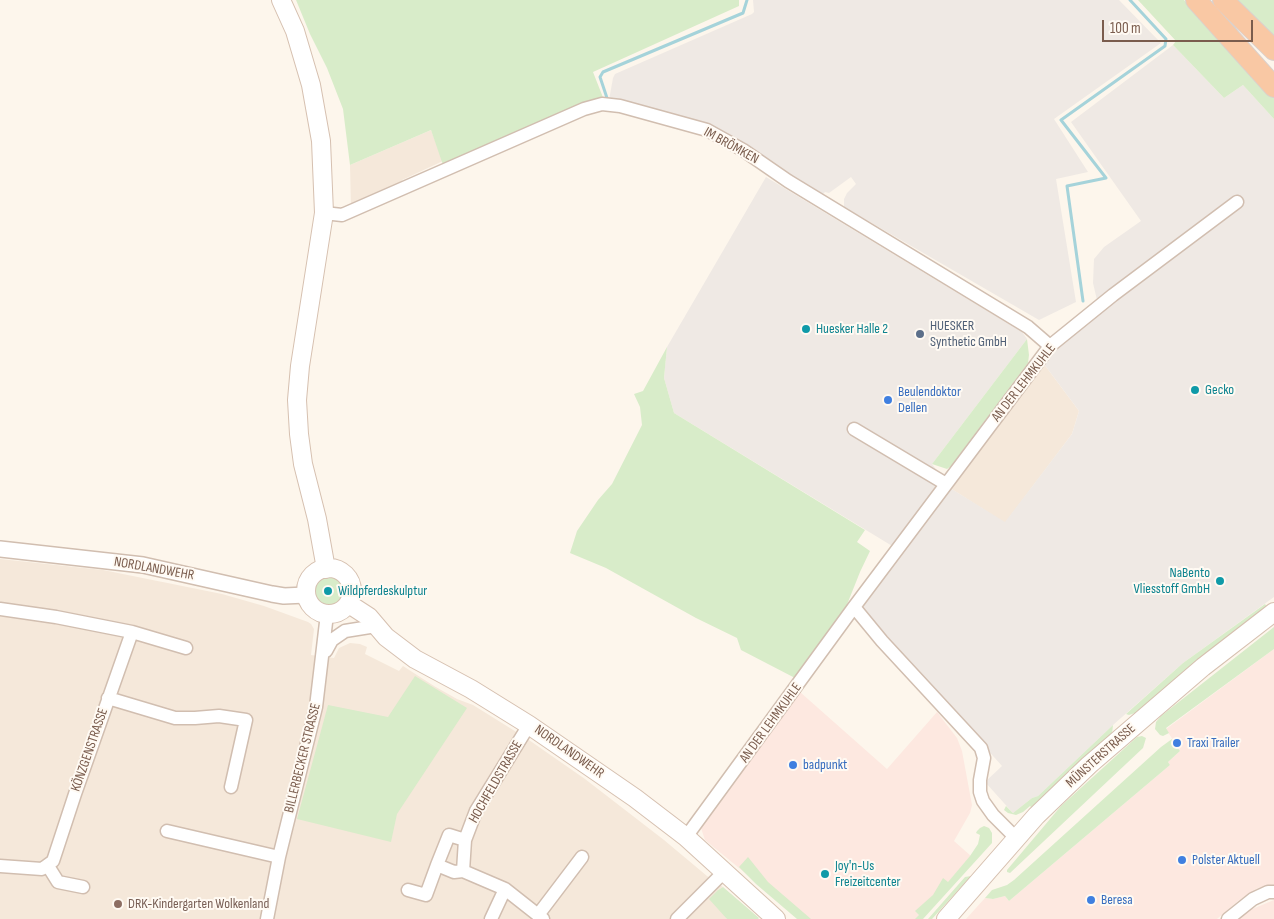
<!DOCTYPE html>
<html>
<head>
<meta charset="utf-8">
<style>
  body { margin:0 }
  #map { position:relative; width:1274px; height:919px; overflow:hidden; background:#fdf6ec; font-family:"Sofia Sans Condensed",sans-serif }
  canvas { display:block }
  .scale { position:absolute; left:1102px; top:20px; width:151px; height:22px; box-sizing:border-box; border:2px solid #7a5c4d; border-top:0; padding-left:6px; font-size:15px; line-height:18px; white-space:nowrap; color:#7a5c4d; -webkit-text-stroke:4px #fffaf3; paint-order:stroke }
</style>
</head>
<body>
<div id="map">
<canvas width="1274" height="919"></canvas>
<div class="scale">100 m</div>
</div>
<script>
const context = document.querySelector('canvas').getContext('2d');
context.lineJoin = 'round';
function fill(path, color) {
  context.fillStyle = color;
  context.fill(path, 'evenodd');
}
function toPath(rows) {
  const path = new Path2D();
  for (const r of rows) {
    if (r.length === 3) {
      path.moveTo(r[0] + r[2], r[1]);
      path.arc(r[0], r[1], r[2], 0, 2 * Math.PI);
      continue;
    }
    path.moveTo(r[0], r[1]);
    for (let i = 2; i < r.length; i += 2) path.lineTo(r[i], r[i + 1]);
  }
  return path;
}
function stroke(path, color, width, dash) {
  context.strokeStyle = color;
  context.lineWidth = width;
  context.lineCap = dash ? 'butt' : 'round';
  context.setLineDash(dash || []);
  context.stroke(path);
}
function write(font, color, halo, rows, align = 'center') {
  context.font = font + ' "Sofia Sans Condensed",sans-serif';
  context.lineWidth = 4;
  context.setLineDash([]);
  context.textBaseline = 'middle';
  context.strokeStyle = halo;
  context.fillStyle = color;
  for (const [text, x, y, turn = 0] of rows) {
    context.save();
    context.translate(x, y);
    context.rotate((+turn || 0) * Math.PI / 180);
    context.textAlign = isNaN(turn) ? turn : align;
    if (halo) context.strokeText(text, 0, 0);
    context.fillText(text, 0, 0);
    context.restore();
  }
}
fill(toPath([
  [431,130,443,161,402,180,404,186,351,209,350,165],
  [1044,364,1079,411,1072,434,1005,523,950,488],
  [0,559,103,570,222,594,264,606,308,622,311,624,314,629,311,655,334,658,339,648,350,643,360,644,367,647,365,654,399,671,403,666,434,686,457,699,473,705,526,738,585,779,664,840,707,876,723,887,718,890,727,919,0,919]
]), '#f5e8da');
fill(toPath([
  [1274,649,1274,885,1258,888,1238,901,1217,919,966,919,985,898,993,899,1005,896,1009,901,1170,765,1168,762,1180,751,1166,729],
  [800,692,887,769,937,712,957,738,962,751,972,805,970,813,954,841,971,856,916,919,801,919,705,840,701,828],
  [1274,900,1274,919,1239,919,1250,910]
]), '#fde8e0');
fill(toPath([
  [753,0,1119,0,1161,43,1054,119,1088,172,1056,179,1076,302,1039,320,844,207,844,199,847,193,856,184,851,177,829,193,825,192,823,194,731,138,609,100,613,78,615,74,752,14,754,12],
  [1173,45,1224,98,1243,85,1274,119,1274,597,1183,663,1113,725,1038,796,1032,798,1013,813,985,782,1002,766,861,608,902,552,674,413,664,378,667,347,766,177,1022,332,1027,339,932,464,950,488,1005,522,1072,434,1079,411,1044,364,1055,349,1104,311,1097,300,1093,283,1094,259,1104,247,1141,221,1071,122]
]), '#efe9e4');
fill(toPath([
  [296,0,739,0,739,6,593,72,604,100,443,165,431,130,350,165,343,109,327,68,310,34],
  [1138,0,1184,0,1246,63,1274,96,1274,119,1243,85,1224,98,1173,45,1176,41],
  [1236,0,1274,0,1274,36],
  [1027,339,1029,355,1028,363,951,466,947,469,932,464],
  [667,347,664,378,674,413,865,530,857,542,870,551,860,572,846,607,795,678,741,650,737,638,696,618,606,568,570,553,577,531,598,500,612,484,642,425,640,407,634,394,643,391],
  [329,591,17],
  [1265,604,1267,607,1138,712,1129,715,1126,714,1183,663],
  [1274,627,1274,649,1166,728,1169,733,1163,736,1160,735,1155,729,1156,722,1161,716],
  [415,676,467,708,397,814,391,842,297,819,328,705,388,717],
  [1113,725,1112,734,1109,739,1033,809,1030,806,1023,812,1016,815,1008,813,1004,810,1006,806,1013,813,1032,798,1038,796],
  [1142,736,1146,738,1143,748,1010,873,1007,872,1007,870,1061,806,1137,737],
  [1172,739,1180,751,1168,762,1170,765,1009,901,1005,896,993,899,985,898,992,890,1007,885,1014,880,1161,747],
  [984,826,989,828,992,833,992,843,923,919,915,919,919,915,915,911,933,895,943,878,948,882,970,856,978,844,980,835,976,833,977,831,980,828],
  [748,857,768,882,811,919,797,919,756,884,739,867],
  [971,876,932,919,928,919,965,877],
  [723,887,759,918,758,919,727,919,709,899,718,890]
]), '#d8ecc9');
stroke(toPath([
  [607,98,600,77,603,72,743,13,747,0],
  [1083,301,1067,186,1106,178,1061,120,1165,46,1166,39,1130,0]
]), '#a5d3da', 3);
const minor = toPath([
  [324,213,342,215,584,109,602,104,620,106,707,130,743,150,788,181,1028,327,1050,346],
  [854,429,946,484],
  [854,607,882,641,981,748,984,758,980,780,980,792,983,801,993,815,1016,838],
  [0,609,56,617,132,632],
  [326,651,332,640,345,631,376,626],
  [108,698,175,718,195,718,219,716,246,720,231,787],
  [529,725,476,811,465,840,463,871,505,889,543,919],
  [167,831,279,857],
  [686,837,854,607,1050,346,1113,295,1237,202],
  [0,866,42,869,53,861,75,794,132,632,186,648],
  [48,866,58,882,83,887],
  [463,871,454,872,437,865,449,835,465,840],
  [408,890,426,895,437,865],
  [538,915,582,857],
  [267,919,279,857,316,707,327,614],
  [491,919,505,889],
  [677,919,725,871],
  [1228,919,1253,899,1268,892,1274,892]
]);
const tertiary = toPath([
  [0,549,143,565,272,594,284,596,306,595]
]);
const secondary = toPath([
  [281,0,295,31,311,85,321,141,324,213,300,366,297,400,299,434,303,464,317,519,326,569],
  [329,591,23],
  [349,604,369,617,386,637,415,659,471,689,529,725,635,798,686,837,776,919],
  [946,919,1036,816,1089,765,1203,667,1274,612]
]);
const trunk = toPath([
  [1196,0,1274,87],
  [1223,0,1274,50]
]);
stroke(minor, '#d1beb0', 15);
stroke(tertiary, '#d1beb0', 18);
stroke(secondary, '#d6c0b0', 20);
stroke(trunk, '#dad1cd', 22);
stroke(minor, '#fff', 12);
stroke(tertiary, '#fff', 15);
stroke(secondary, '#fff', 18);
stroke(trunk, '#f9c8a4', 20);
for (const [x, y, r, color] of [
  [806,329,5,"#0f9aa8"],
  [920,334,5,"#5c6f8a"],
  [1195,390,5,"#0f9aa8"],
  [888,400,5,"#3f7fe0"],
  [1220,581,5,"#0f9aa8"],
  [328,591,5,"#0f9aa8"],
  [1177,743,5,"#3f7fe0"],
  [793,765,5,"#3f7fe0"],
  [1182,860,5,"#3f7fe0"],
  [825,874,5,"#0f9aa8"],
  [1091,900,5,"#3f7fe0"],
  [118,904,5,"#8d6e63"]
]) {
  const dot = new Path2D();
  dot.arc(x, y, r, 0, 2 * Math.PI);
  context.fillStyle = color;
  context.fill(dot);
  stroke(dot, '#fffaf3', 2);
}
write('14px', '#7a5c4d', '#fffaf3', [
  ["IM BRÖMKEN",731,146,29],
  ["AN DER LEHMKUHLE",1024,383,-52],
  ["NORDLANDWEHR",154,569,10],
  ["AN DER LEHMKUHLE",771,723,-54],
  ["KÖNZGENSTRASSE",90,750,-71],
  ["NORDLANDWEHR",569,752,35],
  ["MÜNSTERSTRASSE",1101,756,-42],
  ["BILLERBECKER STRASSE",303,758,-76],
  ["HOCHFELDSTRASSE",496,782,-60]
]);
write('14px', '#4e5e75', '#fffaf3', [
  ["HUESKER",930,326],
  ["Synthetic GmbH",930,342]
], 'left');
write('14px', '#0d838f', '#fffaf3', [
  ["Huesker Halle 2",816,329],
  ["Gecko",1205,390],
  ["NaBento",1210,573,"right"],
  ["Vliesstoff GmbH",1210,589,"right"],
  ["Wildpferdeskulptur",338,591],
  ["Joy'n-Us",835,866],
  ["Freizeitcenter",835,882]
], 'left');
write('14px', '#366cbe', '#fffaf3', [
  ["Beulendoktor",898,392],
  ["Dellen",898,408],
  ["Traxi Trailer",1187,743],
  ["badpunkt",803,765],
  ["Polster Aktuell",1192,860],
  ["Beresa",1101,900]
], 'left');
write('14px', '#785e54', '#fffaf3', [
  ["DRK-Kindergarten Wolkenland",128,904]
], 'left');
</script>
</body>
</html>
